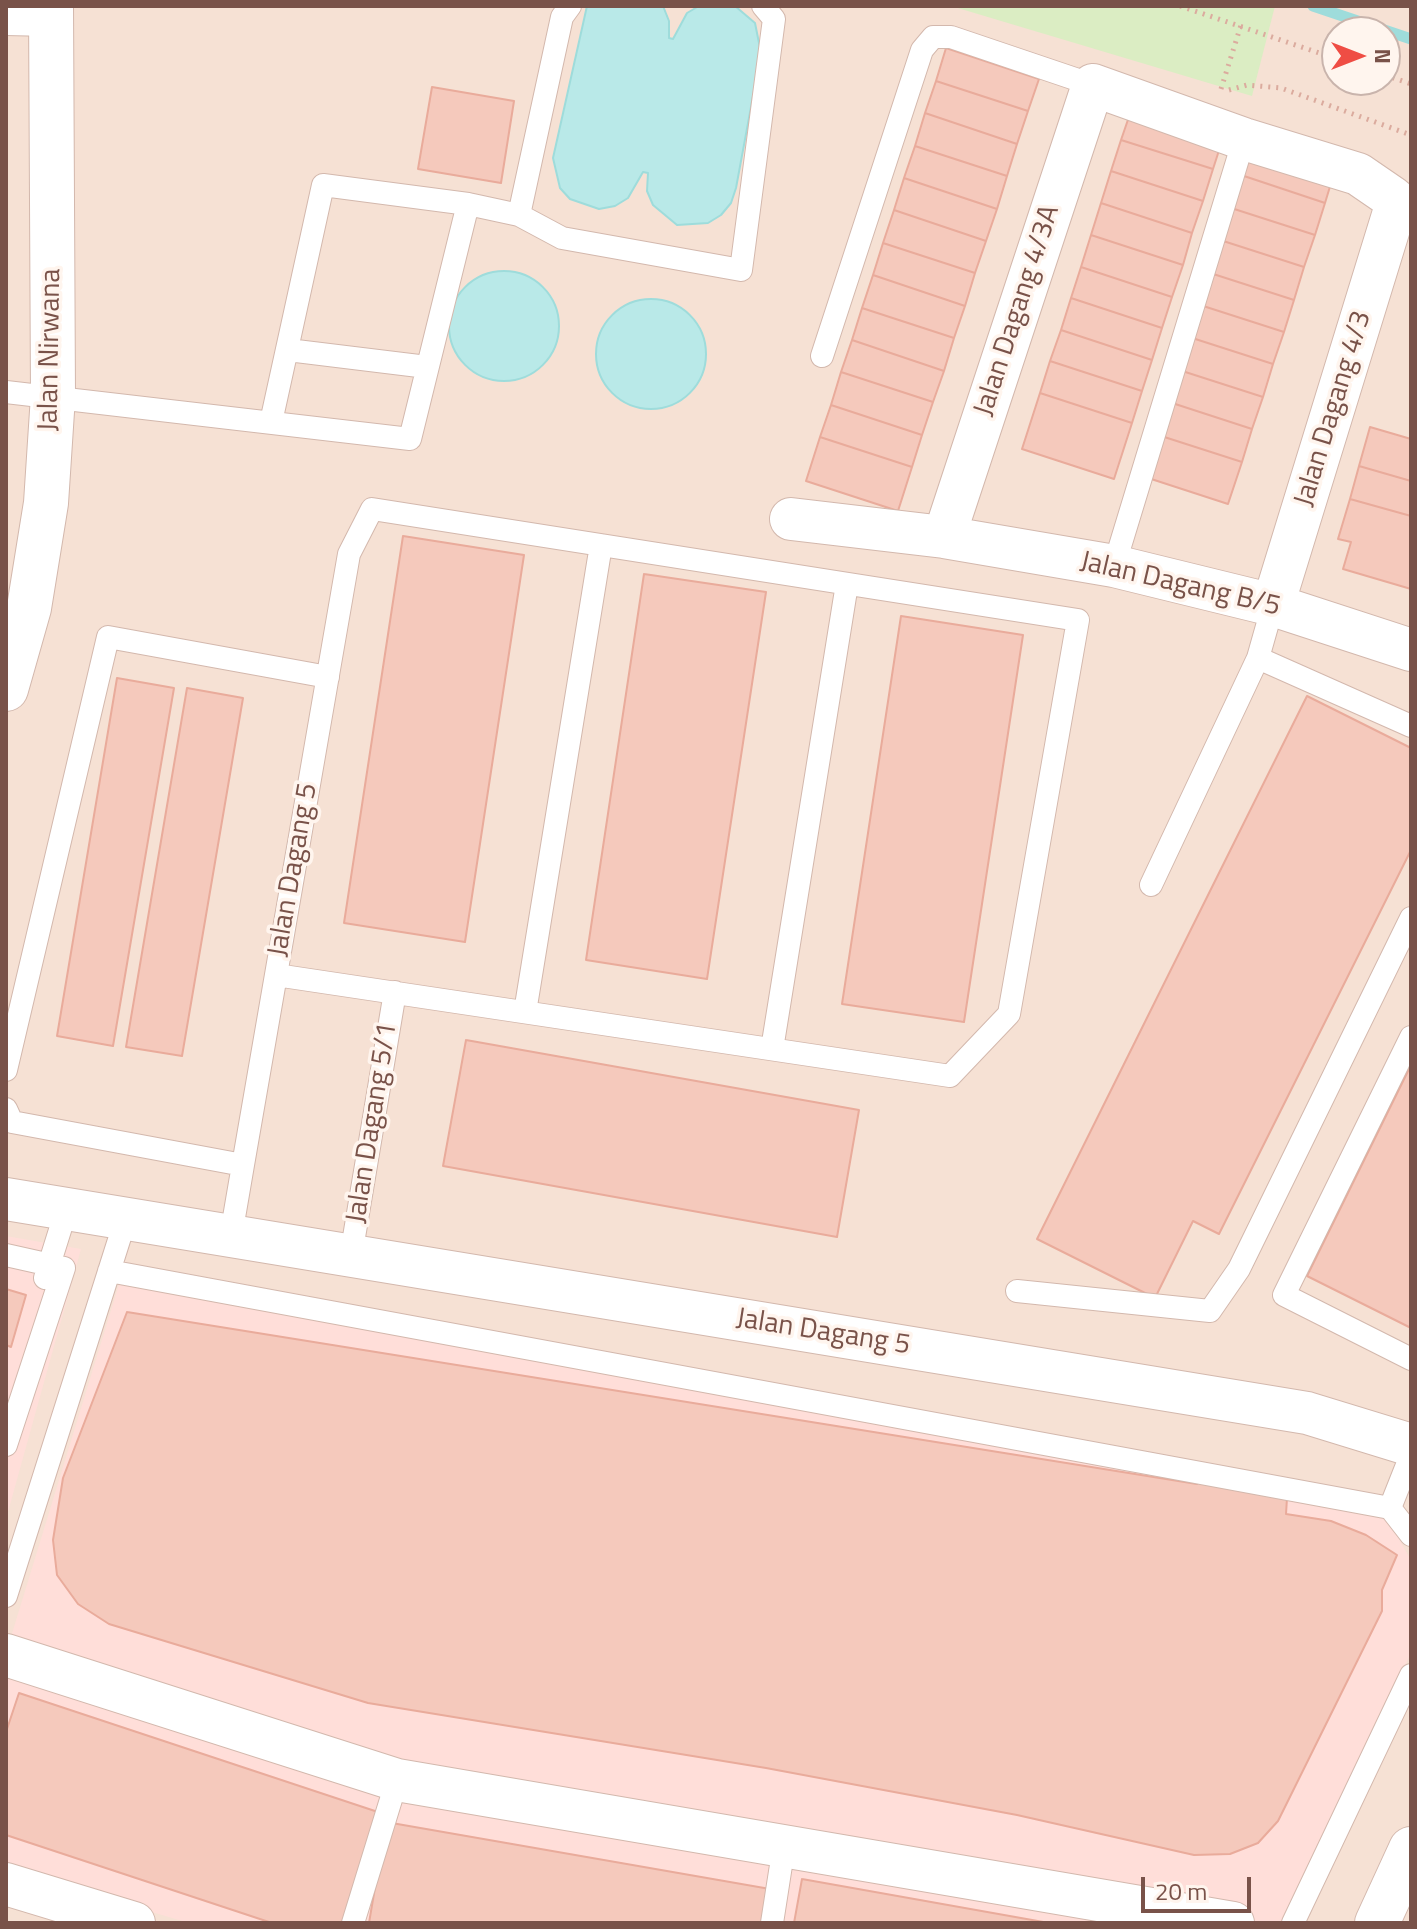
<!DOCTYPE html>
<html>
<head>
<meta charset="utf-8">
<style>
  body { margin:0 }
  #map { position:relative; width:1417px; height:1929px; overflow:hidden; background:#fef0e6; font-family:"Titillium Web",sans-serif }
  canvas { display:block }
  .frame { position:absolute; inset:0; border:8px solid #795249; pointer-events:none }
  .north { position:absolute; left:1321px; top:16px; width:80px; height:80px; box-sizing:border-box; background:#fff5ee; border:2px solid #c9b4ac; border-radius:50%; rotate:90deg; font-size:22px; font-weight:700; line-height:32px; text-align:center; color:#795249 }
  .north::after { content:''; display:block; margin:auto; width:28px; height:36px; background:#ef4d44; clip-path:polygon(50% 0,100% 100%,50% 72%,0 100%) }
  .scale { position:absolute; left:1141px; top:1877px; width:110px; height:36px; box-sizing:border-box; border:4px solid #795249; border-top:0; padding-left:10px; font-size:24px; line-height:28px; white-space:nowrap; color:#795249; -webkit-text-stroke:6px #fff5ee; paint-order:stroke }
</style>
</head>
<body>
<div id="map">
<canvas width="1417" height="1929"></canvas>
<div class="frame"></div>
<div class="north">N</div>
<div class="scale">20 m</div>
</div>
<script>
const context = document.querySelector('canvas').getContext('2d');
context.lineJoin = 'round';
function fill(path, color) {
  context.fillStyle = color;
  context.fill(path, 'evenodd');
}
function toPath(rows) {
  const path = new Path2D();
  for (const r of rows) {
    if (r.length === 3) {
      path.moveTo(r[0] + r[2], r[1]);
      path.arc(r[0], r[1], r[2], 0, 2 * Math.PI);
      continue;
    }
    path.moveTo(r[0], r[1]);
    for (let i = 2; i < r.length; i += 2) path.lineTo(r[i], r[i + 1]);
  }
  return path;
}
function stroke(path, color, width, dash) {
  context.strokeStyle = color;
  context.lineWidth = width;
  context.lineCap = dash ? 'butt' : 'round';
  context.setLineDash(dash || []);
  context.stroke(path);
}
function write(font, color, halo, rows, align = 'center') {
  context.font = font + ' "Titillium Web",sans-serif';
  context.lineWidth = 7;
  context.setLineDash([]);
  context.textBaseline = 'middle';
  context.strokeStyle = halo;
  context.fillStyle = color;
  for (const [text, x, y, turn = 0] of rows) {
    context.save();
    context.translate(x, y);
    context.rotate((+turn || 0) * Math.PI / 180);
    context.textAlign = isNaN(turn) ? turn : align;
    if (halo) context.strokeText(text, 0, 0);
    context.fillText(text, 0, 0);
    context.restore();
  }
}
fill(toPath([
  [6,6,1411,6,1411,1923,6,1923],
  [1337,32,1385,32,1385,80,1337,80]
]), '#f6e1d4');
fill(toPath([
  [6,1236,81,1249,6,1519],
  [120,1281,1387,1519,1411,1560,1411,1653,1282,1923,189,1923,6,1869,6,1653]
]), '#ffded9');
fill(toPath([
  [951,6,1275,6,1252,96]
]), '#dbedc3');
const water = toPath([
  [587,6,663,6,669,21,669,38,673,39,687,13,699,6,735,6,755,23,761,53,736,188,731,203,721,215,708,223,677,225,653,205,647,191,648,173,643,172,628,198,615,206,599,209,570,199,560,188,553,158,587,6],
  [504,326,55],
  [651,354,55]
]);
fill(water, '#b9e9e8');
stroke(water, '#9edcdb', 2);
stroke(toPath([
  [1313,6,1411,39]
]), '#9edcdb', 11);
const building = toPath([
  [946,48,1039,79,1028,111,936,81,946,48],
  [936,81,1028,111,1017,144,925,113,936,81],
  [432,87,514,101,501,183,418,169,432,87],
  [1132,108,1223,138,1213,169,1121,140,1132,108],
  [925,113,1017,144,1007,176,915,146,925,113],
  [1121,140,1213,169,1203,201,1111,171,1121,140],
  [1248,142,1335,170,1325,203,1238,174,1248,142],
  [915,146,1007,176,997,209,904,178,915,146],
  [1111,171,1203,201,1192,233,1101,203,1111,171],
  [1238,174,1325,203,1315,235,1228,207,1238,174],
  [904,178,997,209,986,241,894,210,904,178],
  [1101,203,1192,233,1183,265,1091,235,1101,203],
  [1228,207,1315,235,1304,267,1217,239,1228,207],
  [894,210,986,241,975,273,883,243,894,210],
  [1091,235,1183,265,1172,297,1081,267,1091,235],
  [1217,239,1304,267,1294,300,1207,272,1217,239],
  [883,243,975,273,965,306,873,275,883,243],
  [1081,267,1172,297,1162,328,1071,298,1081,267],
  [1207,272,1294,300,1284,332,1197,304,1207,272],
  [873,275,965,306,954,338,862,308,873,275],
  [1071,298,1162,328,1152,360,1061,330,1071,298],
  [1197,304,1284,332,1273,364,1186,336,1197,304],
  [862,308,954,338,944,371,852,340,862,308],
  [1061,330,1152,360,1142,391,1050,361,1061,330],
  [1186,336,1273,364,1263,397,1176,369,1186,336],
  [852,340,944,371,933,402,841,372,852,340],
  [1050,361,1142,391,1132,423,1040,393,1050,361],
  [1176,369,1263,397,1252,429,1166,401,1176,369],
  [841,372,933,402,922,435,831,405,841,372],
  [1040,393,1132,423,1114,479,1022,449,1040,393],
  [1166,401,1252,429,1242,462,1155,434,1166,401],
  [831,405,922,435,912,467,820,437,831,405],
  [1370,427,1411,439,1411,481,1359,466,1370,427],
  [1155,434,1242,462,1228,504,1142,476,1155,434],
  [820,437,912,467,898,511,806,481,820,437],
  [1359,466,1411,481,1411,516,1350,499,1359,466],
  [1350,499,1411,516,1411,589,1343,569,1351,542,1338,539,1350,499],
  [403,536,524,555,465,942,344,923,403,536],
  [644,574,766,592,707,979,586,960,644,574],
  [901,616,1023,635,964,1022,842,1004,901,616],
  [117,678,174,688,113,1046,57,1036,117,678],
  [187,688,243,698,182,1056,126,1047,187,688],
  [1307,696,1411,748,1411,850,1219,1234,1193,1221,1155,1298,1037,1239,1307,696],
  [466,1040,859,1110,837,1237,443,1166,466,1040],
  [1411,1065,1411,1328,1307,1276,1411,1065],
  [6,1289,26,1295,11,1347,6,1345,6,1289],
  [127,1312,1197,1484,1198,1477,1287,1498,1286,1514,1331,1521,1366,1535,1397,1555,1382,1590,1382,1611,1278,1821,1258,1843,1230,1854,1194,1855,1017,1815,766,1768,368,1703,109,1624,78,1604,57,1575,53,1540,63,1478,127,1312],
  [19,1693,384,1814,348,1923,272,1923,6,1835,6,1732,19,1693],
  [386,1822,770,1889,764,1923,369,1923,386,1822],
  [802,1879,1049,1923,794,1923,802,1879]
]);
fill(building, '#f5c9bc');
stroke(building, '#e9ab9b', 2);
const service = toPath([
  [519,215,562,17,570,6],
  [288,350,427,367],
  [822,356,922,50,933,37,951,37,1093,85],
  [6,392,410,439,468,204,519,215,562,238,741,270,774,19,763,6],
  [271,422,323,185,468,204],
  [1114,566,1244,139],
  [1258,658,1273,605],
  [1151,885,1258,658,1411,726],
  [525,1012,601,545],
  [1411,1037,1284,1295,1411,1359],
  [772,1049,847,584],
  [6,1070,108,637,328,677],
  [6,1109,12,1122,243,1165],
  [231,1235,243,1165,349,554,372,509,1078,620,1009,1014,950,1076,276,975],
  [6,1255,64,1268,6,1445],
  [351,1255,395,992],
  [109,1271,1390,1508,1411,1535],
  [45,1278,66,1211],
  [1017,1291,1210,1311,1239,1269,1411,918],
  [1390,1508,1411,1455],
  [6,1596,126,1218],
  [353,1923,397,1780],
  [772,1923,784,1846],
  [1293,1923,1411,1675]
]);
const minor = toPath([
  [6,14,51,15],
  [791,519,944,537,1114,566,1273,605,1411,650],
  [944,537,1093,85,1244,139,1358,174,1393,198,1394,212,1273,605],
  [6,1199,1307,1413,1411,1445],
  [6,1655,397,1780,1233,1923],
  [6,1884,134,1923]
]);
const tertiary = toPath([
  [6,689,29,608,46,503,53,396,51,6],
  [1377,1923,1411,1849]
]);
stroke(service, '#d3b8ad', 24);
stroke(minor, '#d3b8ad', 44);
stroke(tertiary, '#d3b8ad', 46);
stroke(toPath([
  [1180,6,1337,59],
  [1385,75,1411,84],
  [1221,89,1241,25],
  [1229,90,1247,85,1281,88,1411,135]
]), '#dbab9e', 5, [2, 6]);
stroke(service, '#fff', 22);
stroke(minor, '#fff', 42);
stroke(tertiary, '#fff', 44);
write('28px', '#795249', '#fff5ee', [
  ["Jalan Dagang 4/3A",1018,311,-72],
  ["Jalan Nirwana",51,350,-89],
  ["Jalan Dagang 4/3",1334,409,-73],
  ["Jalan Dagang B/5",1180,585,13],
  ["Jalan Dagang 5",294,870,-80],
  ["Jalan Dagang 5/1",373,1123,-81],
  ["Jalan Dagang 5",823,1333,9]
]);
</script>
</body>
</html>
